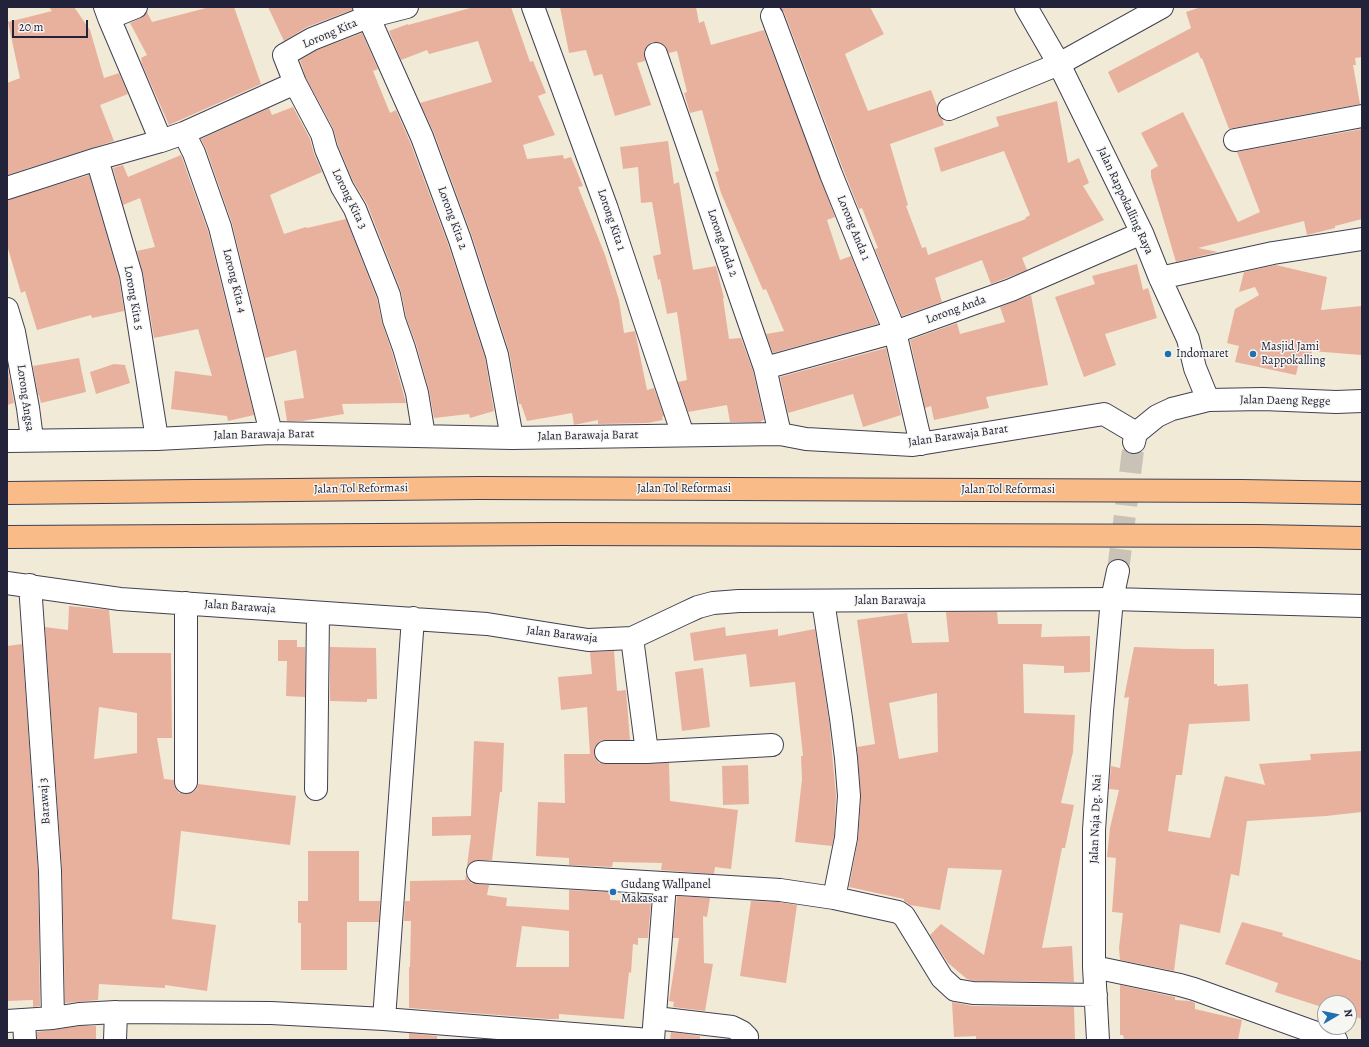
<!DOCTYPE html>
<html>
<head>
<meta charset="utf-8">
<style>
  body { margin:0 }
  #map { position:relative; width:1369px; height:1047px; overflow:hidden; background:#f1ead6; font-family:Alegreya,serif }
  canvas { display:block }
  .frame { position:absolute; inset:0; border:8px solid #22223b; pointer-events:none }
  .north { position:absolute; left:1317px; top:995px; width:40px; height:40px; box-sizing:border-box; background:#f6f6f2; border:1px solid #a1a1a9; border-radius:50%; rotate:81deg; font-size:11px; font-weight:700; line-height:16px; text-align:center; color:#22223b }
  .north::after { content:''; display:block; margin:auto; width:14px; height:18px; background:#1f6fb2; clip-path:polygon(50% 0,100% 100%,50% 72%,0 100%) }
  .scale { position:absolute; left:12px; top:20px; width:76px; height:18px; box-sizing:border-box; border:2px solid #22223b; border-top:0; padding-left:5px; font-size:12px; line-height:14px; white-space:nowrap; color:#22223b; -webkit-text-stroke:3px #f6f6f2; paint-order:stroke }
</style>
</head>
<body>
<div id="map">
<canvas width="1369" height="1047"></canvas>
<div class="frame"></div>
<div class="north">N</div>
<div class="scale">20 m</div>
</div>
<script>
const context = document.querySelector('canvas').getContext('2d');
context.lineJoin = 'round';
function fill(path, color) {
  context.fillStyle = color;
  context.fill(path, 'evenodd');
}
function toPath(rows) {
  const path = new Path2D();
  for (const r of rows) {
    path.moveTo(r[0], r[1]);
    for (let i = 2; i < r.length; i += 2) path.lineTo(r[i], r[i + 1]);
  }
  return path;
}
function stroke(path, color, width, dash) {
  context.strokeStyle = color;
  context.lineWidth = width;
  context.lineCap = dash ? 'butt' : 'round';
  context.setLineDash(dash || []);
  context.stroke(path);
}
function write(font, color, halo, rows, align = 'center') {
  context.font = font + ' Alegreya,serif';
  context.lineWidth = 3;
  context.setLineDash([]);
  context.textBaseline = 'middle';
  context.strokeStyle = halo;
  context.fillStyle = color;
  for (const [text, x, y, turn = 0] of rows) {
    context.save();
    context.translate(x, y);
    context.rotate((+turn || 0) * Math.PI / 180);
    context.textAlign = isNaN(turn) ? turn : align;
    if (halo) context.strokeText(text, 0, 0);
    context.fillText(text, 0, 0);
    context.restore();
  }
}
fill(toPath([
  [49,7,74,7,90,30,104,78,119,73,128,94,100,105,114,141,7,175,7,83,20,78,8,22,52,11],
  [210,7,234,7,261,84,169,125,142,64,141,58,147,55,130,23,141,18,147,12,152,22],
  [268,7,352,7,352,10,307,27,284,41],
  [474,7,511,7,530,62,533,61,546,93,538,96,555,135,523,145,527,159,563,155,564,159,571,157,583,186,578,187,605,255,619,300,624,333,635,331,647,390,654,388,664,416,662,417,663,420,648,423,598,424,598,420,574,425,572,413,527,421,521,404,519,404,509,351,472,236,434,133,420,103,492,82,478,41,429,54,427,50,401,60,389,31,408,24,408,25],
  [560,7,696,7,699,23,704,21,711,45,764,30,835,217,827,220,840,260,851,256,878,324,773,353,766,334,784,331,766,289,763,290,721,193,715,172,719,171,702,110,690,113,684,93,687,92,677,51,669,53,664,45,658,42,652,42,647,46,644,52,645,61,637,63,651,105,615,116,602,74,594,76,586,50,569,53],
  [780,7,870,7,884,34,845,54,868,111,931,90,937,106,937,113,942,119,944,125,890,144,908,205,906,206,922,248,926,247,928,255,1026,219,1025,218,1030,215,1004,151,941,172,934,148,999,126,996,117,1057,101,1068,163,1079,158,1089,183,1083,186,1104,220,1022,258,1027,270,991,284,982,260,935,278,942,302,902,316,875,249,878,248,862,208,859,209,843,169,784,12],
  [1201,7,1362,7,1362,57,1355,58,1356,65,1353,65,1360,104,1233,128,1229,129,1202,58,1201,59,1198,52,1118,93,1108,72,1191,28,1186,12],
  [362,33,378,69,373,71,390,113,396,110,410,142,448,244,485,358,494,411,470,418,469,414,434,418,429,390,416,344,406,317,401,291,367,204,353,181,338,145,333,128,306,78,300,60,317,50],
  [293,107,310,139,314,154,322,172,270,195,284,234,306,227,307,228,346,219,377,299,382,323,392,352,406,403,342,404,344,414,302,421,287,421,284,401,304,398,296,350,265,358,232,223,206,149,201,139,269,108,272,115],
  [1183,112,1238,222,1260,212,1237,152,1362,129,1362,219,1335,226,1335,228,1307,235,1304,221,1198,248,1218,252,1176,262,1151,177,1151,170,1158,166,1141,133],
  [668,141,674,184,679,182,693,270,716,266,724,298,723,298,729,339,741,338,753,371,764,420,761,421,761,422,730,422,727,405,688,412,678,382,687,380,677,312,667,314,660,279,658,280,653,256,661,254,652,202,641,203,638,167,623,169,620,147],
  [181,155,208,231,254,415,228,421,227,416,171,409,175,371,212,376,198,329,154,338,143,273,137,251,155,247,140,198,123,205,113,168,123,165,128,177],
  [89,175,119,278,124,311,92,318,91,315,37,330,25,291,21,293,7,245,7,200],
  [1137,264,1143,290,1148,288,1157,318,1105,334,1116,365,1084,377,1055,297,1095,284,1092,276],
  [1276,265,1327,277,1321,310,1362,306,1361,355,1312,351,1310,364,1299,362,1296,375,1235,362,1239,346,1227,343,1235,309,1259,295,1255,287,1239,292,1244,272],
  [1031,295,1048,385,986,397,989,408,934,420,931,406,925,408,910,340,957,323,960,334,1005,322,1000,307],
  [886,348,901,415,863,427,853,394,788,413,780,377],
  [79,358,86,392,41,403,39,395,38,395,33,366],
  [114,364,125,365,130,383,96,394,90,372],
  [7,370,8,370,14,403,7,405],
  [69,606,109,610,113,653,171,653,172,738,157,738,164,779,174,780,175,788,179,793,186,794,192,793,197,789,198,784,296,796,290,845,181,831,172,919,216,925,207,991,165,985,165,988,99,984,98,1000,65,1003,62,870,45,627,68,630],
  [99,707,137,713,137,753,94,759],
  [946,612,997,612,998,624,1042,624,1041,637,1090,636,1090,672,1064,673,1064,666,1023,664,1024,713,1075,715,1073,752,1061,803,1074,805,1065,848,1062,848,1042,948,1072,946,1074,982,974,981,967,979,948,963,930,935,941,924,984,955,1002,870,948,868,940,910,910,905,904,901,904,899,849,887,858,840,861,797,857,747,875,744,857,620,907,613,912,643,949,642],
  [937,693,938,752,899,759,889,703],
  [725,627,726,636,778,629,778,636,815,629,829,720,836,796,834,836,832,846,795,842,802,779,801,756,803,756,795,682,750,687,746,654,694,661,690,633],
  [278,640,297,640,297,647,305,647,305,697,286,696,287,661,278,661],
  [22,644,38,872,40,1006,33,1007,33,1000,7,1001,7,646],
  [330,647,376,648,377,699,367,699,367,702,330,701],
  [1134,647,1184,649,1214,649,1214,684,1217,684,1217,686,1248,684,1250,721,1189,724,1182,775,1176,775,1168,831,1210,838,1225,776,1265,785,1259,764,1311,760,1310,754,1362,751,1362,812,1326,816,1247,821,1239,876,1231,874,1220,933,1180,924,1174,971,1120,960,1119,948,1123,913,1112,912,1116,858,1107,857,1110,828,1119,790,1109,789,1111,766,1120,768,1129,697,1124,698],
  [614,651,617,691,626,690,630,740,606,740,600,741,595,746,594,752,595,758,599,763,606,764,669,763,670,801,738,810,731,869,715,867,714,874,661,870,662,863,613,862,612,867,569,865,569,858,536,856,538,802,565,803,564,754,590,754,587,707,561,710,558,677,592,674,590,652],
  [703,668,710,727,682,731,675,672],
  [474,741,504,743,502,792,500,792,492,860,479,860,473,861,467,866,471,835,432,836,432,817,471,816],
  [748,765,749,804,723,805,722,766],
  [308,851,359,851,359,901,380,901,379,922,347,922,347,970,301,970,301,923,298,923,298,901,308,901],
  [466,874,467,878,471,883,477,884,489,885,487,895,507,898,506,906,569,910,569,890,610,892,610,900,651,902,648,938,638,938,638,945,633,944,631,973,629,972,624,1019,559,1014,559,1019,548,1019,409,1008,409,967,410,967,411,921,404,921,405,901,410,901,410,881,465,880],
  [522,926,569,931,569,967,516,967],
  [677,896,710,898,707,917,703,916,704,963,713,964,705,1011,673,1007,674,1002,669,1001,679,938,673,938],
  [751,901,779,902,797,905,786,983,740,976],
  [1242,922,1283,933,1282,936,1362,961,1362,1019,1349,1015,1349,1003,1325,1003,1325,1008,1275,992,1278,983,1225,964],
  [1120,985,1175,997,1175,1000,1191,1001,1195,1003,1195,1009,1242,1020,1238,1040,1124,1040,1123,1035,1120,1035],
  [952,1002,973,1006,1074,1007,1075,1040,976,1040,976,1036,954,1037],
  [80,1026,96,1026,96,1040,37,1040,37,1032],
  [671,1032,700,1036,700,1040,670,1040],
  [409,1033,437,1036,437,1040,409,1040]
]), '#e8b19e');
stroke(toPath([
  [1118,571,1134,442]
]), '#c8c2b7', 22, [22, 11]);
const minor = toPath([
  [105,7,109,18,143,98,161,141],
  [364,7,422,137,460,240,497,355,512,438],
  [407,7,368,17,312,39,284,55,295,83,322,134,326,149,342,187,355,209,389,295,394,320,404,348,417,393,424,436],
  [533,7,607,209,683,435],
  [1026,7,1059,64,1142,233,1160,278,1188,339,1195,368,1208,400],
  [772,16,831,174,895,332,921,444],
  [109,18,136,7],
  [656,54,765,368,780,434],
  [949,109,1059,64,1162,7],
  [184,133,194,153,220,227,271,433],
  [1235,140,1362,116],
  [97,159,131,275,157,439],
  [7,188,97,159,161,141,184,133,295,83],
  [1160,278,1273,253,1362,239],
  [7,309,14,332,28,408,31,431,31,440],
  [765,368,895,332,1011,290,1142,233],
  [7,441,157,439,271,433,512,438,780,434,806,439,913,445,1104,414,1136,433],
  [7,583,120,599,487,624,588,640,632,638,685,613,698,607,713,603,739,601,1112,599,1102,711,1094,830,1094,967,1098,1040],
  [30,585,50,871,53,1018],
  [823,601,841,718,846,758,849,796,846,838,834,898],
  [186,603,186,782],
  [632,638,647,752],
  [606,752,647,752,772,745],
  [316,789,318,613],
  [478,872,780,890,834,898,898,912,904,916,942,978,955,990,973,993,1096,995],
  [1094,967,1180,985,1194,989,1336,1040],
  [656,1018,732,1027,742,1032,747,1037,746,1040],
  [384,1019,413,618],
  [24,1020,25,1040],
  [7,1021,53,1018,79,1014,116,1012,271,1013,384,1019,650,1040],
  [115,1040,116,1012],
  [653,1040,665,884]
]);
const tertiary = toPath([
  [1134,442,1136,433,1157,416,1172,409,1208,400,1263,399,1336,402,1362,401],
  [1118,571,1112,599,1362,606]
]);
const motorway = toPath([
  [7,493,479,488,1242,491,1362,493],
  [7,537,559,534,1258,536,1362,538]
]);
stroke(minor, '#414052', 24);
stroke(tertiary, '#414052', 24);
stroke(motorway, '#414052', 24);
stroke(minor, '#fff', 22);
stroke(tertiary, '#fff', 22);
stroke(motorway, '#f9bc89', 22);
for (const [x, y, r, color] of [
  [1168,354,4,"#1f6fb2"],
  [1253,354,4,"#1f6fb2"],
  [613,892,4,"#1f6fb2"]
]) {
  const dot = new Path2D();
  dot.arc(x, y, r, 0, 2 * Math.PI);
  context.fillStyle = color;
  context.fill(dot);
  stroke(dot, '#f6f6f2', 1.5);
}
write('12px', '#22223b', '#f6f6f2', [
  ["Lorong Kita",330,34,-23],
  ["Lorong Kita 3",349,199,64],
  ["Jalan Rappokalling Raya",1125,201,65],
  ["Lorong Kita 2",452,218,70],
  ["Lorong Kita 1",611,220,71],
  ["Lorong Anda 1",853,228,68],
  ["Lorong Anda 2",722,243,71],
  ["Lorong Kita 4",234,281,76],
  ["Lorong Kita 5",133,298,80],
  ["Lorong Anda",956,310,-20],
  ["Lorong Angsa",25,398,82],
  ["Jalan Daeng Regge",1285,401,1],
  ["Jalan Barawaja Barat",264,435,-1],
  ["Jalan Barawaja Barat",588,436,-1],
  ["Jalan Barawaja Barat",958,436,-8],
  ["Jalan Tol Reformasi",361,489,-1],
  ["Jalan Tol Reformasi",684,489],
  ["Jalan Tol Reformasi",1008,490],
  ["Jalan Barawaja",890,601],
  ["Jalan Barawaja",240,607,4],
  ["Jalan Barawaja",562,635,7],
  ["Barawaj 3",45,801,-94],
  ["Jalan Naja Dg. Nai",1096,819,-88]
]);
write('12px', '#22223b', '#f6f6f2', [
  ["Masjid Jami",1261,347],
  ["Rappokalling",1261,361],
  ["Indomaret",1176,354],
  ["Gudang Wallpanel",621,885],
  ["Makassar",621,899]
], 'left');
</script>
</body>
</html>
